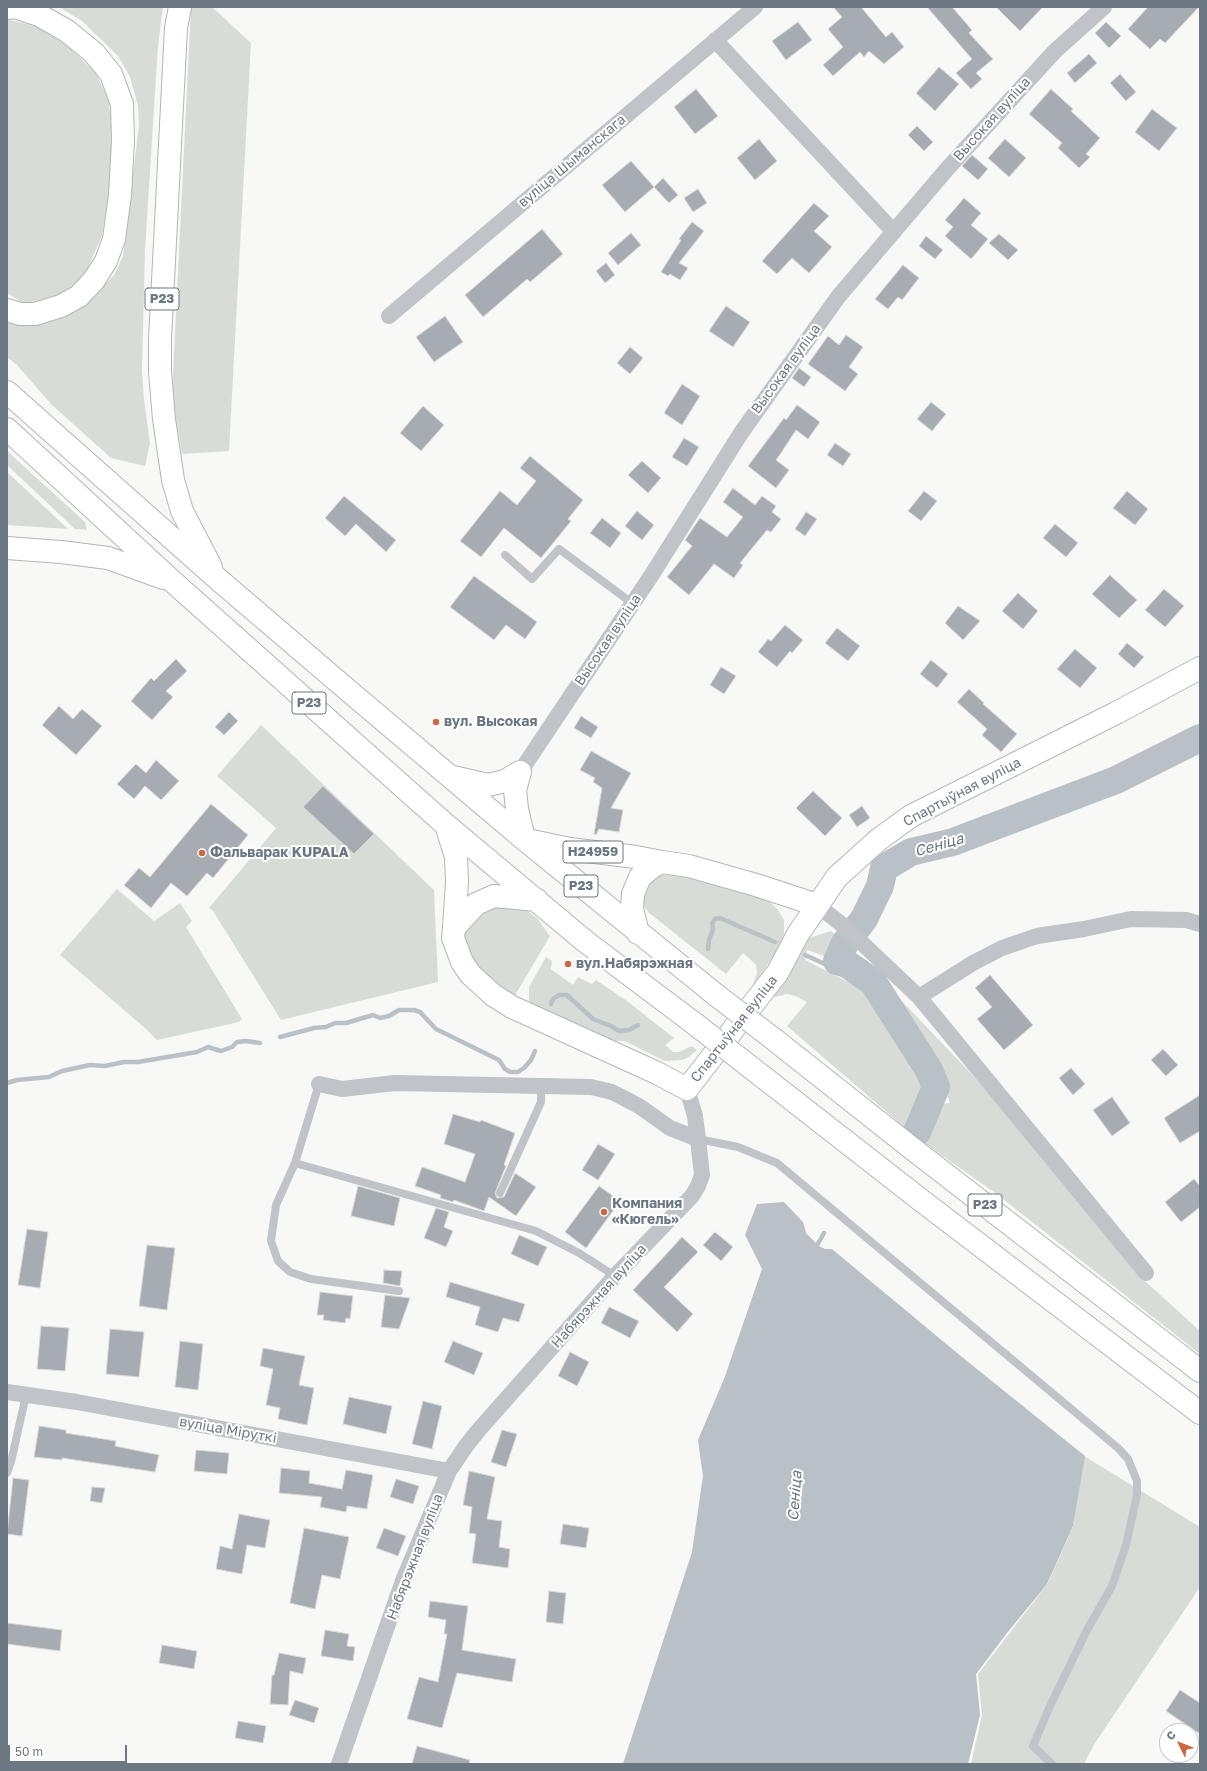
<!DOCTYPE html>
<html>
<head>
<meta charset="utf-8">
<style>
  body { margin:0 }
  #map { position:relative; width:1207px; height:1771px; overflow:hidden; background:#f8f8f6; font-family:"Golos Text",sans-serif }
  canvas { display:block }
  .frame { position:absolute; inset:0; border:8px solid #6b7783; pointer-events:none }
  .north { position:absolute; left:1159px; top:1723px; width:40px; height:40px; box-sizing:border-box; background:#fff; border:1px solid #c4c9cd; border-radius:50%; rotate:313deg; font-size:11px; font-weight:700; line-height:16px; text-align:center; color:#6b7783 }
  .north::after { content:''; display:block; margin:auto; width:14px; height:18px; background:#cc6841; clip-path:polygon(50% 0,100% 100%,50% 72%,0 100%) }
  .scale { position:absolute; left:8px; top:1745px; width:119px; height:18px; box-sizing:border-box; border:2px solid #6b7783; border-top:0; padding-left:5px; font-size:12px; line-height:14px; white-space:nowrap; color:#6b7783; -webkit-text-stroke:3px #fff; paint-order:stroke }
</style>
</head>
<body>
<div id="map">
<canvas width="1207" height="1771"></canvas>
<div class="frame"></div>
<div class="north">С</div>
<div class="scale">50 m</div>
</div>
<script>
const context = document.querySelector('canvas').getContext('2d');
context.lineJoin = 'round';
function fill(path, color) {
  context.fillStyle = color;
  context.fill(path, 'evenodd');
}
function toPath(rows) {
  const path = new Path2D();
  for (const r of rows) {
    path.moveTo(r[0], r[1]);
    for (let i = 2; i < r.length; i += 2) path.lineTo(r[i], r[i + 1]);
  }
  return path;
}
function stroke(path, color, width, dash) {
  context.strokeStyle = color;
  context.lineWidth = width;
  context.lineCap = dash ? 'butt' : 'round';
  context.setLineDash(dash || []);
  context.stroke(path);
}
function write(font, color, halo, rows, align = 'center') {
  context.font = font + ' "Golos Text",sans-serif';
  context.lineWidth = 4;
  context.setLineDash([]);
  context.textBaseline = 'middle';
  context.strokeStyle = halo;
  context.fillStyle = color;
  for (const [text, x, y, turn = 0] of rows) {
    context.save();
    context.translate(x, y);
    context.rotate((+turn || 0) * Math.PI / 180);
    context.textAlign = isNaN(turn) ? turn : align;
    if (halo) context.strokeText(text, 0, 0);
    context.fillText(text, 0, 0);
    context.restore();
  }
}
fill(toPath([
  [59,7,163,7,158,46,145,249,142,370,144,399,150,443,145,466,111,458,52,405,17,365,7,357,7,313,103,286,114,275,123,256,139,125,138,106,130,77,118,56,82,21],
  [191,7,212,7,251,43,229,451,182,454,172,394],
  [7,19,41,28,69,47,96,73,109,102,112,133,109,192,102,236,84,276,56,298,23,303,7,293],
  [7,451,85,522,87,530,75,529,7,465],
  [7,472,68,529,7,525],
  [261,725,434,890,438,982,281,1020,213,911,209,908,276,828,217,776],
  [674,873,768,900,778,910,784,920,784,935,774,955,751,990,757,973,756,965,749,958,743,953,726,974,648,912,643,904,643,895,648,883,656,876],
  [117,889,154,921,180,903,192,921,186,927,242,1019,239,1022,157,1040,146,1029,60,955],
  [481,906,522,907,537,918,550,936,514,997,502,991,475,966,463,940,464,929],
  [831,931,842,941,835,954,830,958,807,950,805,960,846,981,867,985,894,1027,928,1094,911,1133,787,1026,807,1002,796,996,787,994,771,998,803,940],
  [856,955,898,997,979,1082,1136,1273,1200,1331,1200,1354,994,1192,920,1140,935,1105,950,1103,939,1072,876,978,853,963],
  [546,957,552,961,551,969,573,985,578,977,592,984,596,980,627,1001,674,1038,665,1045,673,1052,679,1052,692,1046,697,1050,689,1057,682,1060,664,1061,625,1041,612,1041,535,1009,529,1001,529,987],
  [1084,1456,1200,1527,1200,1587,1095,1743,1084,1764,971,1764,982,1715,978,1674,1048,1583,1073,1527]
]), '#d8dcd6');
fill(toPath([
  [784,1202,803,1222,806,1233,819,1246,825,1249,832,1249,962,1357,1085,1456,1073,1526,1047,1584,1007,1633,976,1674,980,1715,968,1764,623,1764,692,1552,703,1476,698,1440,724,1379,762,1269,745,1235,757,1204]
]), '#b9c1c6');
stroke(toPath([
  [708,949,709,940,713,929,712,923,715,919,720,918,775,942],
  [805,955,827,965,837,961],
  [551,1004,553,999,559,995,567,995,593,1019,611,1026,619,1031,629,1030,638,1025],
  [280,1037,314,1028,326,1027,335,1023,346,1023,373,1015,380,1018,389,1016,399,1010,414,1010,420,1012,436,1029,499,1060,505,1069,510,1072,518,1072,524,1068,531,1060,535,1051],
  [7,1083,17,1080,49,1077,62,1071,90,1065,105,1066,124,1062,138,1062,197,1052,208,1047,221,1051,232,1047,237,1042,246,1041,260,1043],
  [815,1249,824,1233]
]), '#b9c1c6', 4.5);
stroke(toPath([
  [917,1132,936,1087,929,1070,873,982,847,964,837,961,845,943,864,919,880,886,884,868,911,852,953,842,1116,780,1200,738]
]), '#b9c1c6', 28);
const building = toPath([
  [833,7,861,7,886,37,892,32,904,47,884,64,869,51,864,57,860,52,833,76,823,65,843,47,828,29,842,17,833,7],
  [927,7,952,7,972,30,969,33,993,59,976,73,982,79,971,89,956,73,972,59,927,7],
  [996,7,1043,7,1020,31,996,7],
  [1148,7,1199,7,1165,43,1160,39,1150,49,1128,29,1148,7],
  [798,22,812,40,786,60,772,41,798,22],
  [1106,22,1121,36,1109,48,1095,33,1106,22],
  [1089,54,1097,63,1075,83,1067,73,1089,54],
  [939,67,959,84,935,111,916,93,939,67],
  [1120,74,1136,92,1126,101,1110,83,1120,74],
  [696,89,718,116,695,134,674,107,696,89],
  [1051,89,1073,109,1071,111,1100,138,1086,154,1090,157,1079,168,1058,148,1062,143,1029,114,1051,89],
  [1152,109,1177,128,1159,151,1135,132,1152,109],
  [917,126,933,142,924,151,908,135,917,126],
  [759,139,777,161,755,180,737,158,759,139],
  [1005,139,1026,158,1009,177,988,158,1005,139],
  [972,155,988,169,978,180,962,166,972,155],
  [631,161,654,187,625,212,602,185,631,161],
  [663,178,678,195,669,203,654,187,663,178],
  [698,189,707,203,693,212,684,198,698,189],
  [964,198,981,213,971,225,988,239,971,259,945,236,953,227,945,220,964,198],
  [814,203,829,216,814,231,832,247,809,273,792,258,777,274,762,261,814,203],
  [692,222,704,231,679,263,688,268,680,280,670,274,668,276,661,272,681,240,679,239,692,222],
  [542,229,563,254,530,282,527,279,483,317,465,295,542,229],
  [631,233,641,245,618,265,608,253,631,233],
  [999,234,1018,250,1008,260,989,243,999,234],
  [926,236,943,250,935,259,919,246,926,236],
  [606,263,615,275,605,283,596,271,606,263],
  [903,265,919,278,902,300,898,297,888,309,875,299,903,265],
  [726,306,750,322,733,347,709,331,726,306],
  [445,316,463,342,434,362,416,337,445,316],
  [846,335,863,347,849,367,858,374,845,391,808,364,828,336,839,345,846,335],
  [630,347,643,358,630,374,617,363,630,347],
  [799,368,811,377,804,387,792,378,799,368],
  [682,384,700,396,682,425,664,413,682,384],
  [931,402,946,414,932,431,917,419,931,402],
  [797,405,820,422,808,439,796,430,781,453,776,460,789,470,776,488,748,466,784,418,786,420,797,405],
  [423,406,444,425,421,451,400,433,423,406],
  [684,438,699,447,687,466,672,457,684,438],
  [835,443,851,454,843,466,827,455,835,443],
  [530,456,583,500,568,519,571,521,541,558,504,528,481,557,460,541,500,491,517,505,536,481,520,468,530,456],
  [642,461,661,478,648,493,628,475,642,461],
  [733,488,755,505,762,496,776,506,772,512,781,519,771,532,767,530,740,563,743,565,734,578,714,564,689,595,667,577,692,546,685,540,700,518,727,537,743,517,723,502,733,488],
  [924,491,937,501,921,521,908,511,924,491],
  [1127,491,1148,509,1135,525,1113,508,1127,491],
  [344,496,396,540,386,552,356,524,345,536,325,518,344,496],
  [637,511,654,525,642,540,625,526,637,511],
  [806,512,817,519,805,536,795,529,806,512],
  [602,518,621,533,610,548,590,533,602,518],
  [1055,524,1078,543,1066,557,1043,538,1055,524],
  [1110,575,1137,600,1119,618,1092,594,1110,575],
  [474,576,537,622,525,639,506,625,494,640,450,607,474,576],
  [1164,589,1184,606,1165,627,1145,610,1164,589],
  [1018,593,1038,611,1023,629,1002,611,1018,593],
  [958,606,980,621,963,640,945,623,958,606],
  [785,625,803,640,792,653,790,651,777,667,758,652,768,639,771,641,785,625],
  [837,628,860,646,848,661,825,643,837,628],
  [1127,643,1144,657,1134,668,1118,654,1127,643],
  [1075,649,1097,668,1080,688,1057,669,1075,649],
  [176,659,187,671,166,691,173,697,152,720,131,701,151,678,154,681,176,659],
  [931,660,948,674,937,688,920,674,931,660],
  [721,667,736,676,724,694,710,685,721,667],
  [969,689,984,703,983,704,1017,734,1001,752,982,735,987,729,957,702,969,689],
  [59,706,73,719,82,709,102,726,76,755,42,725,59,706],
  [229,712,238,721,224,735,215,727,229,712],
  [581,716,598,727,591,738,574,728,581,716],
  [591,751,631,773,611,808,623,810,619,832,599,829,596,835,594,834,602,788,593,782,595,778,580,770,591,751],
  [156,760,179,781,161,800,145,786,134,799,117,784,136,764,146,773,156,760],
  [323,786,374,834,354,854,303,807,323,786],
  [813,791,842,818,825,836,796,808,813,791],
  [211,804,248,835,213,878,207,873,187,896,171,883,151,908,124,885,139,868,150,877,211,804],
  [862,806,870,818,857,827,849,815,862,806],
  [990,975,1033,1025,1004,1050,977,1019,992,1007,975,988,990,975],
  [1163,1049,1178,1065,1166,1076,1151,1060,1163,1049],
  [1071,1068,1085,1084,1073,1095,1059,1078,1071,1068],
  [1200,1095,1200,1131,1180,1143,1164,1118,1200,1095],
  [1112,1097,1130,1123,1112,1136,1093,1110,1112,1097],
  [453,1114,480,1122,481,1120,515,1133,504,1165,506,1166,495,1193,497,1198,504,1197,515,1173,536,1187,516,1216,489,1197,484,1211,454,1200,453,1202,440,1198,441,1195,415,1186,422,1167,465,1182,475,1154,444,1144,453,1114],
  [598,1144,615,1154,598,1180,582,1170,598,1144],
  [1194,1179,1200,1186,1200,1207,1181,1222,1165,1202,1194,1179],
  [358,1186,400,1198,394,1226,351,1216,358,1186],
  [599,1186,620,1201,586,1248,565,1232,599,1186],
  [436,1208,449,1212,444,1227,453,1231,446,1247,424,1238,436,1208],
  [27,1229,48,1232,40,1288,18,1285,27,1229],
  [715,1232,733,1247,721,1261,703,1245,715,1232],
  [519,1235,547,1247,538,1266,511,1254,519,1235],
  [682,1237,698,1252,664,1287,693,1314,677,1332,633,1290,682,1237],
  [147,1245,175,1248,167,1310,139,1306,147,1245],
  [384,1270,402,1271,400,1286,383,1283,384,1270],
  [450,1282,525,1304,519,1322,503,1318,498,1332,475,1325,480,1307,446,1297,450,1282],
  [320,1292,353,1296,350,1319,346,1318,345,1323,323,1320,324,1315,317,1315,320,1292],
  [385,1295,410,1298,399,1329,381,1327,385,1295],
  [609,1307,639,1321,630,1338,601,1323,609,1307],
  [41,1326,69,1328,65,1371,37,1369,41,1326],
  [110,1329,144,1332,139,1377,106,1374,110,1329],
  [180,1341,203,1344,198,1390,175,1387,180,1341],
  [453,1341,483,1353,474,1375,444,1362,453,1341],
  [263,1348,305,1356,299,1385,314,1388,307,1425,278,1419,280,1408,266,1405,273,1369,260,1366,263,1348],
  [570,1352,589,1362,577,1386,558,1376,570,1352],
  [349,1397,392,1406,386,1434,343,1424,349,1397],
  [423,1401,442,1406,432,1449,412,1444,423,1401],
  [39,1426,66,1430,66,1433,116,1441,115,1446,159,1455,155,1472,62,1458,62,1460,34,1457,39,1426],
  [502,1430,517,1434,506,1467,491,1462,502,1430],
  [196,1450,229,1453,227,1474,194,1471,196,1450],
  [281,1468,310,1471,309,1483,342,1489,346,1470,373,1475,367,1509,347,1506,346,1512,320,1507,322,1497,279,1493,281,1468],
  [469,1471,495,1477,487,1519,502,1521,499,1547,510,1549,508,1568,472,1563,476,1534,469,1533,472,1507,463,1505,469,1471],
  [13,1478,29,1480,22,1536,7,1534,13,1478],
  [396,1479,419,1486,413,1504,390,1497,396,1479],
  [92,1487,105,1488,102,1503,90,1501,92,1487],
  [239,1514,270,1520,265,1548,247,1545,242,1574,216,1569,220,1546,232,1549,239,1514],
  [563,1524,589,1528,586,1548,560,1544,563,1524],
  [304,1528,349,1537,340,1579,322,1575,315,1609,290,1603,304,1528],
  [384,1528,406,1536,398,1556,376,1548,384,1528],
  [549,1591,566,1593,563,1624,546,1622,549,1591],
  [430,1601,468,1606,462,1650,516,1659,512,1682,457,1673,442,1728,407,1719,419,1677,438,1682,447,1634,444,1634,446,1620,428,1617,430,1601],
  [7,1623,62,1630,60,1651,7,1644,7,1623],
  [325,1630,349,1634,347,1646,355,1647,353,1661,321,1656,325,1630],
  [162,1645,197,1651,194,1669,159,1663,162,1645],
  [279,1653,306,1658,303,1674,290,1671,288,1705,270,1704,272,1675,274,1675,279,1653],
  [1180,1690,1200,1703,1200,1734,1166,1711,1180,1690],
  [295,1700,319,1708,314,1723,289,1715,295,1700],
  [238,1721,266,1726,263,1743,235,1738,238,1721],
  [417,1746,470,1760,469,1764,412,1764,417,1746]
]);
fill(building, '#a6acb2');
stroke(building, '#dadad8', 1);
const secondary = toPath([
  [662,862,689,866,756,885,817,905],
  [454,928,453,938,462,962,470,974,493,995,512,1007,657,1073,687,1089,778,972,798,934,837,877,878,840,911,816,1116,713,1200,668]
]);
const highway = toPath([
  [180,7,176,28,160,339,160,372,164,419,173,480,182,511,211,567],
  [7,8,15,7,39,15,67,31,94,53,111,74,122,104,123,141,120,195,114,239,106,261,94,280,79,296,61,306,35,314,20,314,7,310],
  [7,392,219,580,350,692,524,839,716,995],
  [7,429,172,581,446,825,586,942,695,1024],
  [7,548,61,552,108,558,163,578],
  [520,772,515,790,517,809,524,839],
  [453,777,488,785,505,781,520,772],
  [446,825,456,857,457,882,454,928],
  [527,840,570,849,636,857,662,862],
  [454,928,476,904,494,896,537,900],
  [638,933,632,909,633,894,640,877,652,867,662,862],
  [771,1037,914,1150,1200,1371],
  [749,1066,922,1201,1200,1413]
]);
stroke(secondary, '#b3b7bb', 24);
stroke(highway, '#b2b5b8', 24);
stroke(toPath([
  [505,555,532,579,559,549,632,603],
  [319,1084,295,1163,536,1231,579,1253,615,1276],
  [698,1139,738,1147,777,1163,1118,1448,1128,1459,1137,1481,1137,1495,1126,1545,1112,1586,1087,1630,1050,1706,1033,1746,1052,1764],
  [295,1163,276,1205,271,1241,278,1261,290,1272,311,1279,399,1291],
  [500,1193,541,1102,541,1085],
  [7,1473,11,1462,26,1395]
]), '#c0c3c7', 8);
stroke(toPath([
  [715,40,894,232],
  [389,316,755,7],
  [520,772,651,576,741,433,838,297,947,169,1055,51,1104,7],
  [817,905,845,927,919,997,1146,1273],
  [919,997,973,963,1002,948,1037,936,1084,929,1131,919,1186,920,1200,924],
  [319,1084,342,1089,395,1083,591,1087,612,1092,639,1106,670,1128,698,1139],
  [7,1392,77,1402,449,1471],
  [339,1764,404,1578,449,1471,466,1446,477,1432,615,1276,692,1196,698,1186,702,1175,698,1139,695,1116,687,1089]
]), '#c0c3c7', 16);
stroke(secondary, '#fff', 22);
stroke(highway, '#fff', 22);
const highwayBridge = toPath([
  [716,995,771,1037],
  [695,1024,749,1066]
]);
stroke(highwayBridge, '#b2b5b8', 24, []);
stroke(highwayBridge, '#fff', 22);
for (const [x, y, r, color] of [
  [436,722,4,"#cc6841"],
  [202,853,4,"#cc6841"],
  [568,964,4,"#cc6841"],
  [604,1212,4,"#cc6841"]
]) {
  const dot = new Path2D();
  dot.arc(x, y, r, 0, 2 * Math.PI);
  context.fillStyle = color;
  context.fill(dot);
  stroke(dot, '#fff', 1.5);
}
for (const [x, y, w] of [
  [162,299,34],
  [309,703,34],
  [593,852,60],
  [581,886,34],
  [985,1205,34]
]) {
  const box = new Path2D();
  box.roundRect(x - w / 2, y - 11, w, 22, 3);
  context.fillStyle = '#fff';
  context.fill(box);
  stroke(box, '#6b7783', 1);
}
write('bold 13px', '#6b7783', null, [
  ["Р23",162,299],
  ["Р23",309,703],
  ["Н24959",593,852],
  ["Р23",581,886],
  ["Р23",985,1205]
]);
write('14px', '#6b7783', '#fff', [
  ["Высокая вуліца",992,119,-48],
  ["вуліца Шыманскага",572,161,-40],
  ["Высокая вуліца",786,369,-54],
  ["Высокая вуліца",608,640,-56],
  ["Спартыўная вуліца",962,792,-28],
  ["Спартыўная вуліца",734,1029,-52],
  ["Набярэжная вуліца",599,1296,-48],
  ["вуліца Міруткі",228,1430,10],
  ["Набярэжная вуліца",415,1557,-69]
]);
write('bold 14px', '#6b7783', '#fff', [
  ["вул. Высокая",444,722],
  ["Фальварак KUPALA",210,853],
  ["вул.Набярэжная",576,964],
  ["Компания",612,1204],
  ["«Кюгель»",612,1220]
], 'left');
write('italic 15px', '#67777e', '#fff', [
  ["Сеніца",939,845,-16],
  ["Сеніца",795,1496,-86]
]);
</script>
</body>
</html>
